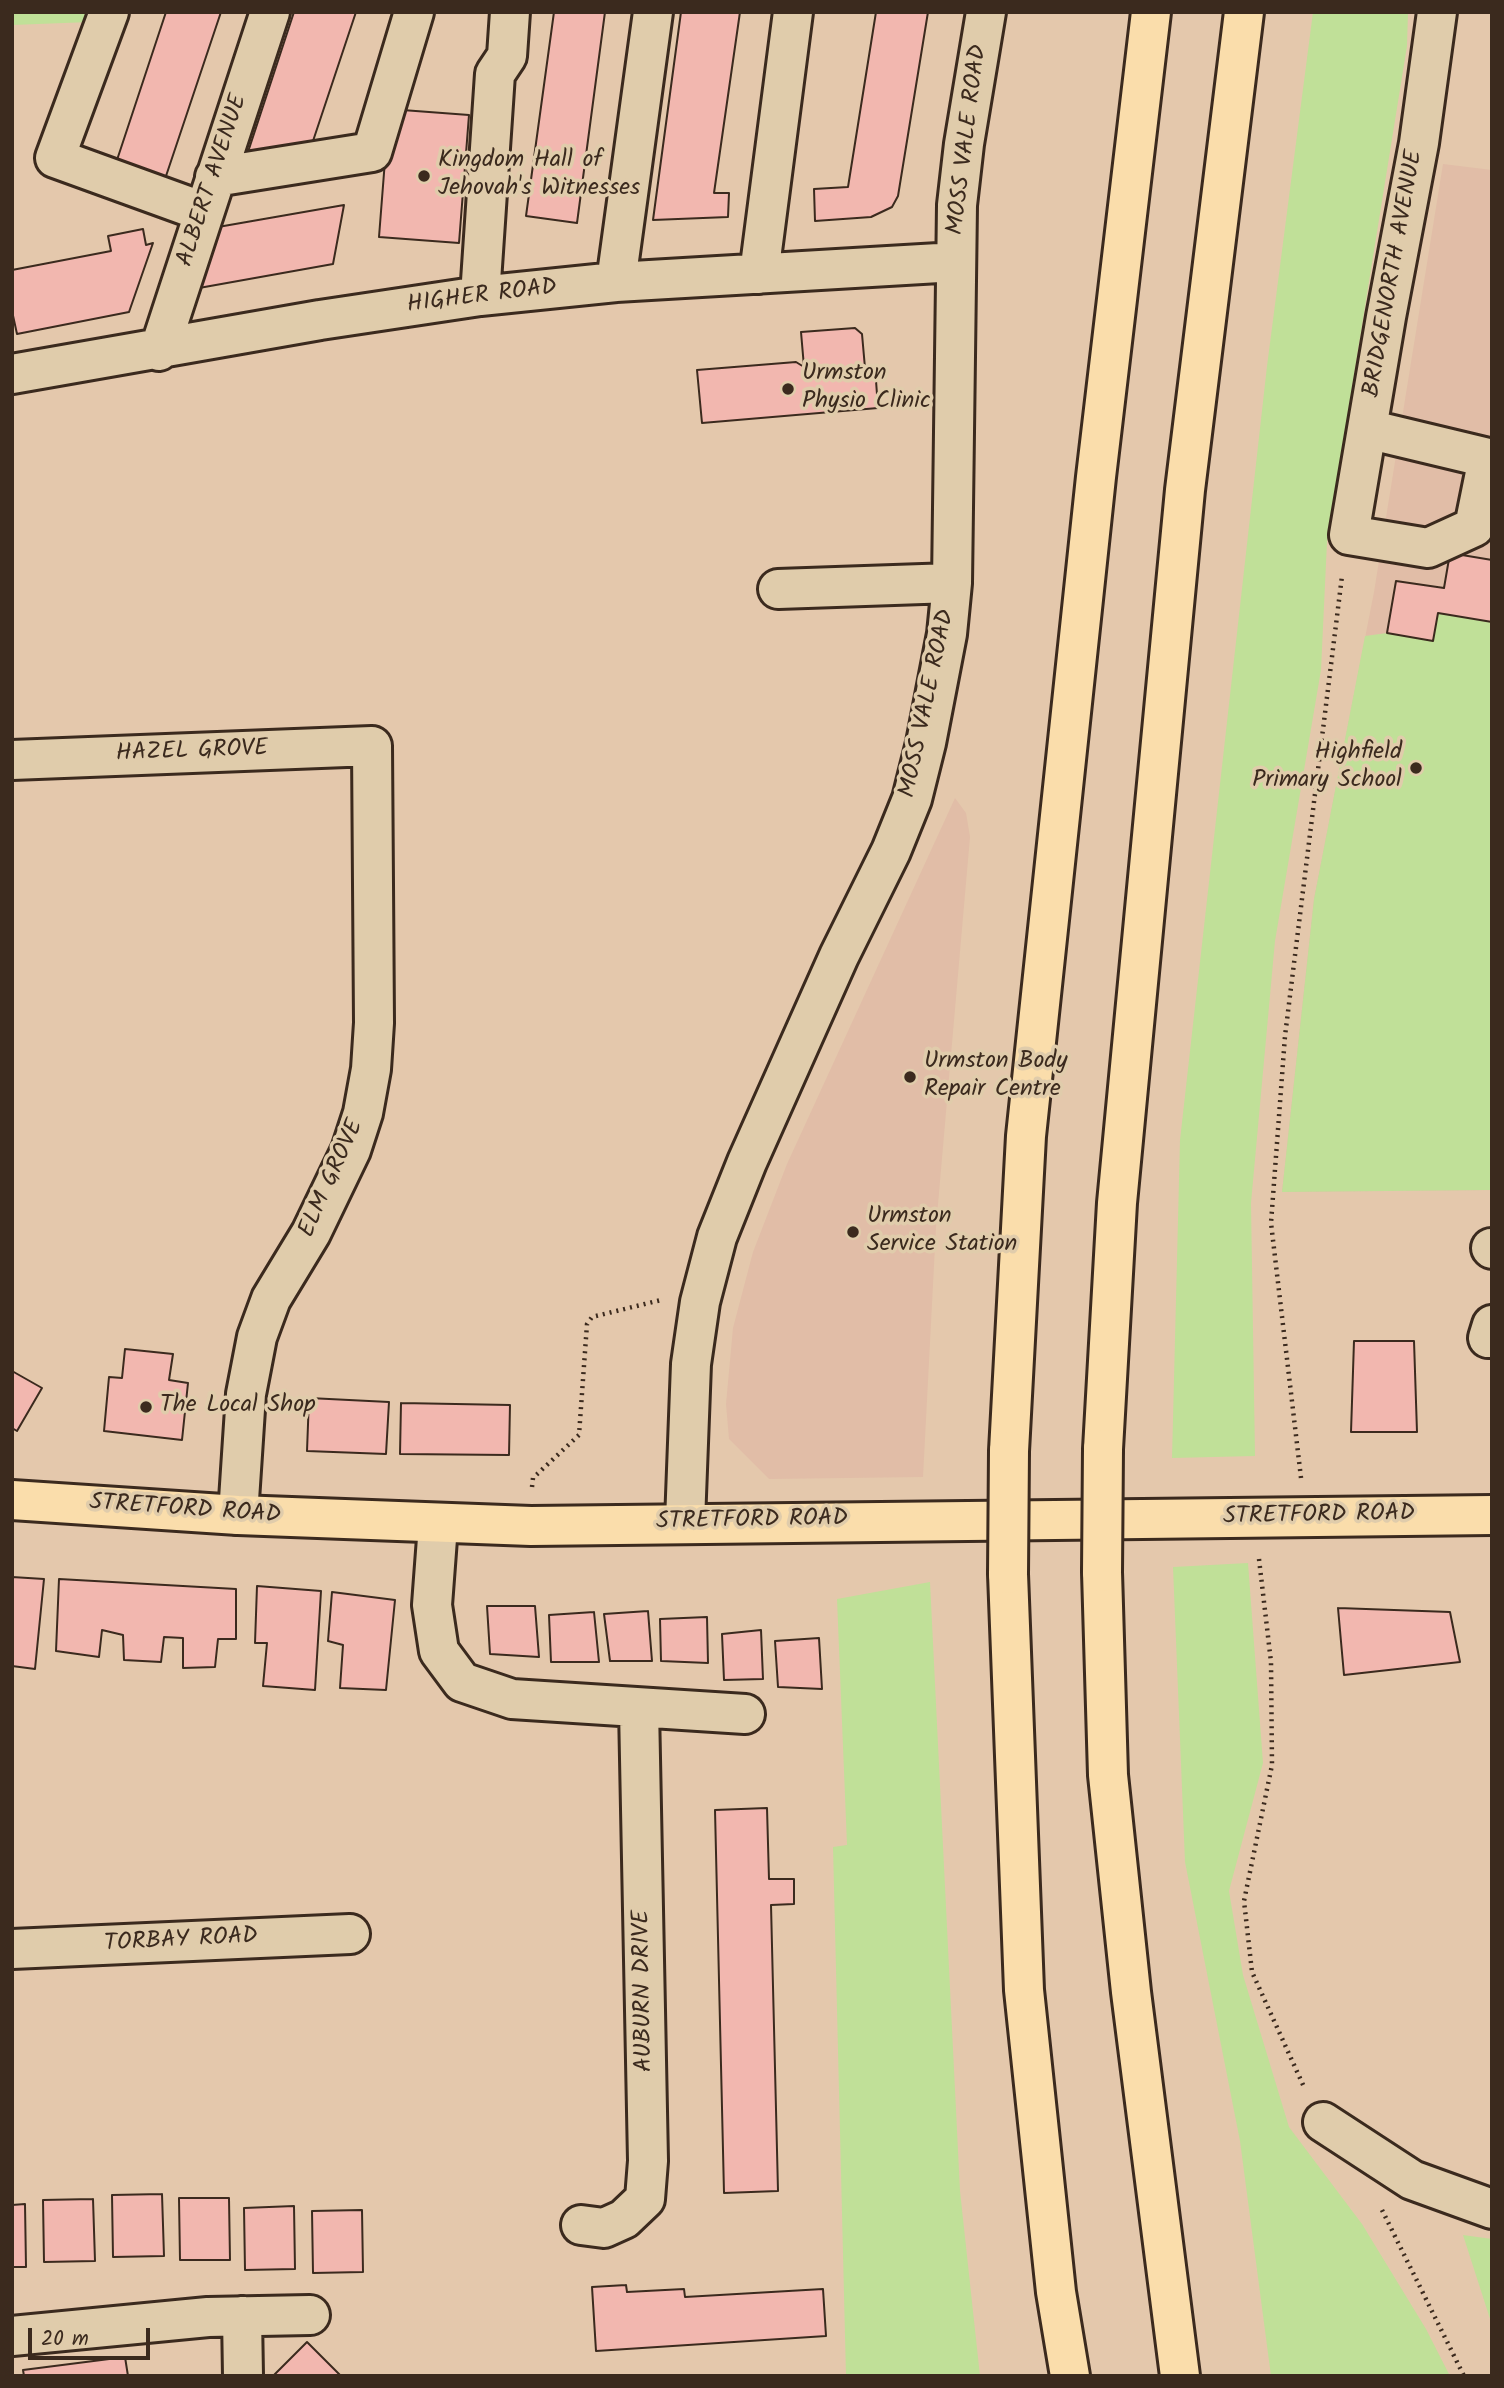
<!DOCTYPE html>
<html>
<head>
<meta charset="utf-8">
<style>
  body { margin:0 }
  #map { position:relative; width:1504px; height:2388px; overflow:hidden; background:#e4c8ac; font-family:Kalam,sans-serif }
  canvas { display:block }
  .frame { position:absolute; inset:0; border:14px solid #3b2a1e; pointer-events:none }
  .scale { position:absolute; left:28px; top:2328px; width:122px; height:32px; box-sizing:border-box; border:4px solid #3b2a1e; border-top:0; padding-left:9px; font-size:21px; line-height:24px; white-space:nowrap; color:#3b2a1e; -webkit-text-stroke:5px #e0ccab; paint-order:stroke }
</style>
</head>
<body>
<div id="map">
<canvas width="1504" height="2388"></canvas>
<div class="frame"></div>
<div class="scale">20 m</div>
</div>
<script>
const context = document.querySelector('canvas').getContext('2d');
context.lineJoin = 'round';
function fill(path, color) {
  context.fillStyle = color;
  context.fill(path, 'evenodd');
}
function toPath(rows) {
  const path = new Path2D();
  for (const r of rows) {
    path.moveTo(r[0], r[1]);
    for (let i = 2; i < r.length; i += 2) path.lineTo(r[i], r[i + 1]);
  }
  return path;
}
function stroke(path, color, width, dash) {
  context.strokeStyle = color;
  context.lineWidth = width;
  context.lineCap = dash ? 'butt' : 'round';
  context.setLineDash(dash || []);
  context.stroke(path);
}
function write(font, color, halo, rows, align = 'center') {
  context.font = font + ' Kalam,sans-serif';
  context.lineWidth = 7;
  context.setLineDash([]);
  context.textBaseline = 'middle';
  context.strokeStyle = halo;
  context.fillStyle = color;
  for (const [text, x, y, turn = 0] of rows) {
    context.save();
    context.translate(x, y);
    context.rotate((+turn || 0) * Math.PI / 180);
    context.textAlign = isNaN(turn) ? turn : align;
    if (halo) context.strokeText(text, 0, 0);
    context.fillText(text, 0, 0);
    context.restore();
  }
}
fill(toPath([
  [1443,164,1492,170,1492,1190,1282,1192,1314,899,1374,592],
  [955,798,966,813,970,837,936,1227,923,1477,769,1479,729,1439,726,1404,733,1328,753,1252,787,1164]
]), '#e1bda7');
fill(toPath([
  [12,12,94,12,90,22,12,25],
  [1313,12,1408,12,1407,46,1327,542,1321,670,1275,941,1251,1203,1255,1456,1172,1458,1180,1140,1267,366],
  [1438,613,1492,622,1492,1190,1282,1192,1314,899,1365,636,1387,633,1433,641],
  [1248,1563,1263,1763,1229,1891,1243,1975,1289,2127,1362,2224,1426,2329,1450,2376,1271,2376,1240,2141,1185,1862,1173,1567],
  [930,1582,960,2191,980,2376,846,2376,833,1847,847,1845,837,1599],
  [1463,2235,1492,2239,1492,2325]
]), '#c0e098');
const building = toPath([
  [166,12,221,12,164,182,115,166,166,12],
  [294,12,356,12,312,144,248,152,294,12],
  [554,12,605,12,577,223,526,216,554,12],
  [681,12,740,12,714,193,729,193,728,217,653,220,681,12],
  [876,12,928,12,898,196,892,207,871,217,815,221,814,189,848,187,876,12],
  [389,109,469,115,459,243,379,237,389,109],
  [344,205,333,264,199,288,218,227,344,205],
  [143,229,146,245,153,243,129,312,17,334,12,311,12,270,111,251,108,236,143,229],
  [855,328,862,334,865,368,875,367,878,408,702,423,697,370,796,362,804,367,801,332,855,328],
  [1450,553,1492,560,1492,622,1438,613,1433,641,1387,633,1396,581,1444,588,1450,553],
  [1354,1341,1414,1341,1417,1432,1351,1432,1354,1341],
  [125,1349,173,1354,169,1380,188,1383,182,1440,104,1431,109,1377,122,1378,125,1349],
  [12,1371,42,1388,17,1431,12,1428,12,1371],
  [309,1398,389,1402,386,1454,307,1451,309,1398],
  [401,1403,510,1405,509,1455,400,1454,401,1403],
  [12,1577,44,1579,35,1669,12,1666,12,1577],
  [59,1579,236,1589,236,1639,218,1639,215,1667,183,1668,183,1638,164,1637,161,1662,124,1660,123,1635,102,1630,99,1657,56,1651,59,1579],
  [257,1586,321,1591,315,1690,263,1686,267,1643,255,1643,257,1586],
  [332,1592,395,1600,386,1690,340,1688,343,1645,328,1641,332,1592],
  [487,1606,535,1606,539,1657,490,1654,487,1606],
  [1338,1608,1450,1612,1460,1662,1344,1675,1338,1608],
  [648,1611,652,1661,610,1661,604,1614,648,1611],
  [594,1612,599,1662,551,1662,549,1615,594,1612],
  [707,1617,708,1663,661,1661,660,1619,707,1617],
  [761,1630,763,1679,724,1680,722,1634,761,1630],
  [819,1638,822,1689,778,1687,775,1641,819,1638],
  [767,1808,769,1879,794,1879,794,1904,771,1905,778,2191,724,2193,715,1810,767,1808],
  [162,2194,164,2256,113,2257,112,2195,162,2194],
  [179,2198,229,2198,230,2260,180,2260,179,2198],
  [93,2199,95,2261,44,2262,43,2200,93,2199],
  [25,2204,26,2267,12,2267,12,2205,25,2204],
  [294,2206,295,2269,245,2270,244,2208,294,2206],
  [362,2210,363,2272,313,2273,312,2211,362,2210],
  [626,2285,627,2292,684,2289,685,2297,823,2289,826,2336,596,2351,592,2287,626,2285],
  [307,2342,341,2376,273,2376,307,2342],
  [125,2357,128,2376,24,2376,23,2370,125,2357]
]);
fill(building, '#f2b7af');
stroke(building, '#3b2a1e', 2);
const minor = toPath([
  [109,12,55,158,204,212],
  [215,177,372,152,414,12],
  [759,274,793,12],
  [616,282,653,12],
  [480,296,495,74,507,56,510,12],
  [159,351,270,12],
  [12,374,320,320,480,296,616,282,956,262],
  [1367,429,1488,458,1474,527,1428,548,1349,535,1386,317,1419,143,1437,12],
  [778,589,952,583],
  [12,760,372,746,374,1023,371,1069,363,1113,351,1150,311,1233,271,1299,257,1337,246,1394,238,1515],
  [1491,1248,1492,1249],
  [1488,1338,1492,1325],
  [685,1522,691,1364,700,1302,717,1237,747,1162,839,956,891,851,912,799,926,743,947,634,952,583,957,205,964,144,986,12],
  [438,1525,432,1605,439,1651,462,1682,512,1699,745,1714],
  [12,1949,350,1934],
  [1323,2122,1412,2180,1492,2209],
  [581,2225,604,2228,624,2219,645,2199,648,2161,639,1708],
  [242,2316,243,2376],
  [12,2336,208,2317,310,2315]
]);
const major = toPath([
  [12,1500,238,1515,531,1526,1492,1515]
]);
const highway = toPath([
  [1103,1449,1117,1203,1185,490,1244,12],
  [1009,1451,1026,1136,1096,477,1151,12],
  [1102,1572,1108,1775,1131,1992,1180,2376],
  [1008,1574,1024,1990,1056,2292,1070,2376]
]);
stroke(minor, '#3b2a1e', 44);
stroke(major, '#3b2a1e', 44);
stroke(highway, '#3b2a1e', 44);
stroke(toPath([
  [1301,1478,1271,1223,1285,1036,1342,576],
  [532,1487,533,1478,579,1435,587,1324,592,1317,661,1300],
  [1259,1559,1271,1662,1272,1765,1244,1901,1252,1972,1304,2087],
  [1382,2210,1464,2376]
]), '#3b2a1e', 4.5, [2, 5]);
stroke(minor, '#e0ccab', 38);
stroke(major, '#faddab', 38);
stroke(highway, '#faddab', 38);
const highwayBridge = toPath([
  [1102,1572,1103,1449],
  [1008,1574,1009,1451]
]);
stroke(highwayBridge, '#3b2a1e', 44, []);
stroke(highwayBridge, '#faddab', 38);
for (const [x, y, r, color] of [
  [424,176,7,"#3b2a1e"],
  [788,389,7,"#3b2a1e"],
  [1416,768,7,"#3b2a1e"],
  [910,1077,7,"#3b2a1e"],
  [853,1232,7,"#3b2a1e"],
  [146,1407,7,"#3b2a1e"]
]) {
  const dot = new Path2D();
  dot.arc(x, y, r, 0, 2 * Math.PI);
  context.fillStyle = color;
  context.fill(dot);
  stroke(dot, '#e0ccab', 2.5);
}
write('24px', '#3b2a1e', '#e0ccab', [
  ["MOSS VALE ROAD",969,140,-83],
  ["ALBERT AVENUE",214,181,-72],
  ["BRIDGENORTH AVENUE",1395,274,-80],
  ["HIGHER ROAD",482,298,-7],
  ["MOSS VALE ROAD",929,704,-78],
  ["HAZEL GROVE",192,753,-2],
  ["ELM GROVE",333,1179,-66],
  ["STRETFORD ROAD",185,1511,4],
  ["STRETFORD ROAD",1319,1517,-1],
  ["STRETFORD ROAD",752,1522,-1],
  ["TORBAY ROAD",181,1942,-3],
  ["AUBURN DRIVE",645,1991,-91]
]);
write('24px', '#3b2a1e', '#e0ccab', [
  ["Kingdom Hall of",438,162],
  ["Jehovah's Witnesses",438,190],
  ["Urmston",802,375],
  ["Physio Clinic",802,403],
  ["Highfield",1402,754,"right"],
  ["Primary School",1402,782,"right"],
  ["Urmston Body",924,1063],
  ["Repair Centre",924,1091],
  ["Urmston",867,1218],
  ["Service Station",867,1246],
  ["The Local Shop",160,1407]
], 'left');
</script>
</body>
</html>
